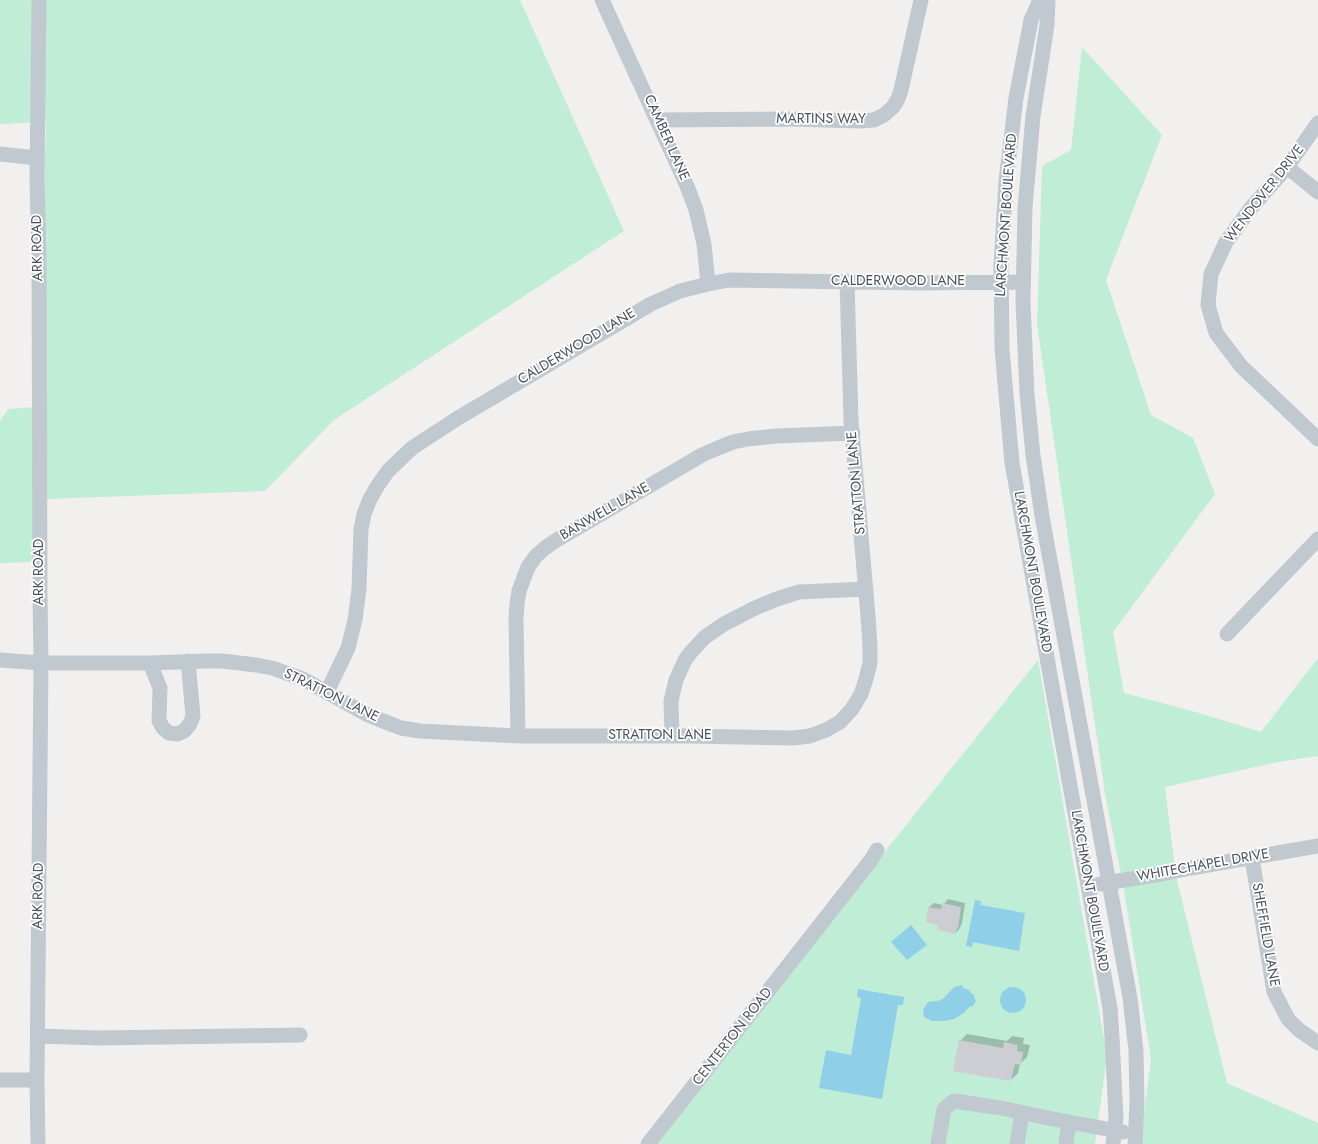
<!DOCTYPE html>
<html>
<head>
<meta charset="utf-8">
<style>
  body { margin:0 }
  canvas { display:block; background:#f2f0ef }
</style>
</head>
<body>
<canvas width="1318" height="1144"></canvas>
<script>
const context = document.querySelector('canvas').getContext('2d');
context.lineJoin = 'round';
function fill(path, color) {
  context.fillStyle = color;
  context.fill(path, 'evenodd');
}
function toPath(rows) {
  const path = new Path2D();
  for (const r of rows) {
    if (r.length === 3) {
      path.moveTo(r[0] + r[2], r[1]);
      path.arc(r[0], r[1], r[2], 0, 2 * Math.PI);
      continue;
    }
    path.moveTo(r[0], r[1]);
    for (let i = 2; i < r.length; i += 2) path.lineTo(r[i], r[i + 1]);
  }
  return path;
}
function stroke(path, color, width, dash) {
  context.strokeStyle = color;
  context.lineWidth = width;
  context.lineCap = dash ? 'butt' : 'round';
  context.setLineDash(dash || []);
  context.stroke(path);
}
function write(font, color, halo, rows, align = 'center') {
  context.font = font + ' Jost,sans-serif';
  context.lineWidth = 3.5;
  context.setLineDash([]);
  context.textBaseline = 'middle';
  context.strokeStyle = halo;
  context.fillStyle = color;
  for (const [text, x, y, turn = 0] of rows) {
    context.save();
    context.translate(x, y);
    context.rotate((+turn || 0) * Math.PI / 180);
    context.textAlign = isNaN(turn) ? turn : align;
    if (halo) context.strokeText(text, 0, 0);
    context.fillText(text, 0, 0);
    context.restore();
  }
}
fill(toPath([
  [0,0,520,0,624,231,334,420,265,491,46,499,43,562,0,563,0,421,8,409,38,407,46,122,0,124],
  [1082,47,1162,135,1106,280,1151,415,1193,438,1215,494,1113,632,1124,693,1196,712,1261,732,1318,658,1318,756,1278,762,1165,787,1176,876,1227,1083,1318,1123,1318,1144,1140,1144,1151,1059,1124,890,1105,794,1037,324,1042,166,1071,150],
  [1038,660,1107,1056,1095,1144,651,1144]
]), '#c0edd5');
fill(toPath([
  [975,900,981,901,980,905,1025,913,1019,951,973,942,972,947,966,946],
  [911,925,927,945,907,960,891,942],
  [963,985,963,988,969,990,972,994,973,994,976,1001,972,1007,970,1006,964,1013,954,1019,944,1021,932,1021,924,1017,923,1010,928,1002,937,1001,943,999,954,987],
  [1013,1000,13],
  [858,989,904,997,903,1005,898,1005,882,1099,819,1088,826,1050,851,1055,861,998,857,997]
]), '#8fcfe8');
fill(toPath([
  [948,899,965,903,962,923,960,928,956,933,940,924,927,921,929,907,934,903,943,905],
  [967,1034,1007,1041,1012,1036,1024,1038,1023,1044,1030,1045,1027,1057,1020,1064,1018,1073,1011,1080,960,1041]
]), '#0003');
fill(toPath([
  [942,903,961,907,958,928,957,928,956,934,937,930,938,925,926,922,928,907,941,909],
  [959,1040,1003,1048,1004,1042,1018,1045,1017,1051,1023,1052,1021,1065,1015,1064,1011,1081,953,1071]
]), '#ccced4');
stroke(toPath([
  [602,0,687,186,696,210,704,244,708,284],
  [1040,0,1031,20,1016,98,1006,181,1001,265,1002,349,1012,463,1110,1008,1112,1037,1116,1118,1113,1144],
  [1048,0,1047,25,1033,116,1025,208,1023,302,1027,394,1033,455,1042,516,1130,998,1136,1051,1137,1102,1135,1144],
  [658,120,788,119,861,121,874,120,884,115,893,107,898,99,901,90,921,0],
  [1318,123,1287,167,1251,208,1226,242,1211,274,1208,305,1216,333,1241,366,1318,439],
  [0,154,37,158],
  [1287,167,1318,192],
  [1227,634,1318,539],
  [0,660,41,663,150,663,204,661,222,661,256,665,272,668,303,679,366,714,383,721,401,728,420,731,518,736,688,736,793,738,810,736,826,730,840,722,852,709,861,694,866,679,870,663,870,647,868,616,851,420,847,281],
  [150,663,160,688,159,721,163,728,169,733,177,734,184,731,190,724,193,716,188,661],
  [327,692,348,648,355,620,359,589,361,529,364,514,370,499,378,485,388,471,412,448,458,418,651,304,680,291,708,284,729,280,917,283,1023,282],
  [518,736,516,618,517,604,519,591,528,567,536,556,545,548,555,541,702,455,718,448,733,442,748,439,776,436,853,433],
  [672,736,671,701,676,680,685,660,691,652,705,637,724,624,755,608,777,599,799,592,866,589],
  [1252,858,1274,992,1288,1019,1299,1030,1318,1043],
  [1100,884,1161,874,1191,868,1318,846],
  [38,1036,98,1038,300,1035],
  [0,1080,37,1080],
  [38,1144,37,1080,41,663,40,595,39,258,37,181,39,0],
  [648,1144,871,860,877,850],
  [938,1144,944,1109,954,1101,1001,1108,1053,1119,1123,1132],
  [1017,1144,1022,1113],
  [1066,1144,1069,1122]
]), '#c1c9d0', 15);
write('14px', '#48515c', '#fff', [
  ["MARTINS WAY",821,120],
  ["CAMBER LANE",666,138,66],
  ["WENDOVER DRIVE",1265,194,-52],
  ["LARCHMONT BOULEVARD",1007,215,-86],
  ["ARK ROAD",38,248,-91],
  ["CALDERWOOD LANE",898,282],
  ["CALDERWOOD LANE",577,347,-31],
  ["STRATTON LANE",857,483,-95],
  ["BANWELL LANE",605,512,-30],
  ["ARK ROAD",40,572,-90],
  ["LARCHMONT BOULEVARD",1032,572,80],
  ["STRATTON LANE",331,696,26],
  ["STRATTON LANE",660,736],
  ["WHITECHAPEL DRIVE",1203,866,-10],
  ["LARCHMONT BOULEVARD",1089,891,80],
  ["ARK ROAD",39,896,-89],
  ["SHEFFIELD LANE",1265,935,80],
  ["CENTERTON ROAD",733,1037,-52]
]);
</script>
</body>
</html>
